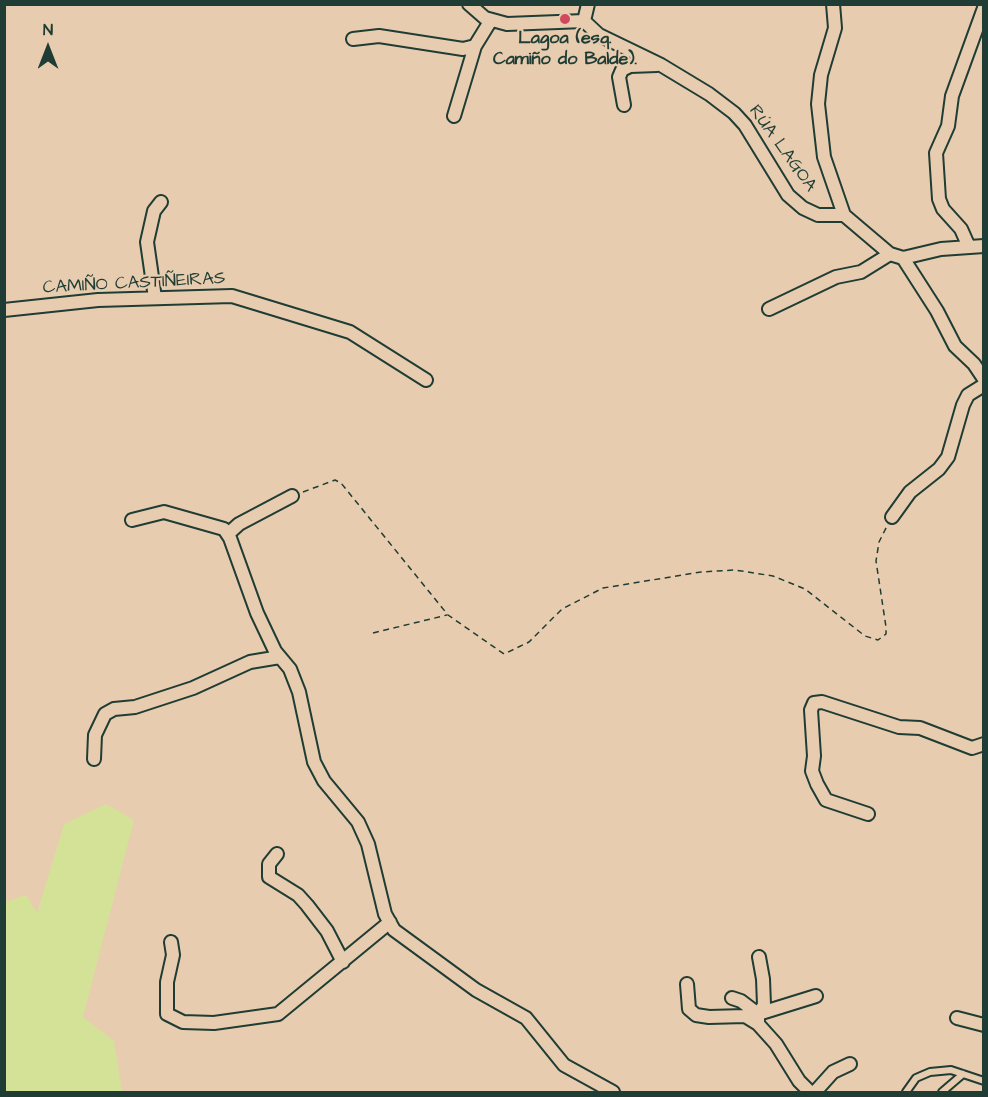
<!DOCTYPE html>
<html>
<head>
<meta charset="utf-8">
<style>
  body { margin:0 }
  #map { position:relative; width:988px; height:1097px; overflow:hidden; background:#e8ccaf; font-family:"Architects Daughter",sans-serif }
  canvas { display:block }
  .frame { position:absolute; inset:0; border:6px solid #1f3d34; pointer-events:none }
  .north { position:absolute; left:18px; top:18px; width:60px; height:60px; -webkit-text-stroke:4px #e8ccaf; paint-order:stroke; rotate:0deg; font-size:16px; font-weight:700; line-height:24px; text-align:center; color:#1f3d34 }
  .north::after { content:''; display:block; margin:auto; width:21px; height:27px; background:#1f3d34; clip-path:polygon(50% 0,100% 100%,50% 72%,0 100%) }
</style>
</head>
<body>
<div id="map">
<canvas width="988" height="1097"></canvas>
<div class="frame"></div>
<div class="north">N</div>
</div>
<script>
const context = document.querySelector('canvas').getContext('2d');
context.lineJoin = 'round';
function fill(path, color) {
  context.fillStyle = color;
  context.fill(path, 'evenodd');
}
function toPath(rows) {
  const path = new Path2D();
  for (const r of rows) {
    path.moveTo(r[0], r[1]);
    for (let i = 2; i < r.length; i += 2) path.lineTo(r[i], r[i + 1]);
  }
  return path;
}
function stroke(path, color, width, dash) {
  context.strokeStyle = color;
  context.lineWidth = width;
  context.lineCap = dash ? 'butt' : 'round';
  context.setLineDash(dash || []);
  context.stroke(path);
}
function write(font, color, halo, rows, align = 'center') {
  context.font = font + ' "Architects Daughter",sans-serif';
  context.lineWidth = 4.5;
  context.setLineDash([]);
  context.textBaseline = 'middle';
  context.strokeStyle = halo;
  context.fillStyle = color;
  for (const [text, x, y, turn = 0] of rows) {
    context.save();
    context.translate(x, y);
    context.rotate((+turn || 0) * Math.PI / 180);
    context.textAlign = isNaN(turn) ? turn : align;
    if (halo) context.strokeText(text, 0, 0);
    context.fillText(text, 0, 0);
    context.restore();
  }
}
fill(toPath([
  [106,804,134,820,83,1017,114,1041,122,1092,5,1092,5,902,26,895,37,913,64,824]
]), '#d3e296');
const lane = toPath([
  [906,1092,916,1078,930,1072,951,1070,984,1081],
  [942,1092,963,1074]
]);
const street = toPath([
  [469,4,485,18,507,24,584,21,599,35,661,65,709,94,734,113,745,125,788,195,803,208,818,215,844,215],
  [833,4,835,28,821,75,818,104,824,157,844,215,890,254,903,258,937,311,955,346,974,364,984,379],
  [584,21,588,4],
  [353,39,379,36,463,49,475,46],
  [624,105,619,77,622,70,630,66,657,65],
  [454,116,475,46,491,20],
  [969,247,961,229,943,209,939,199,936,153,948,126,952,96,984,8],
  [903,258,941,249,984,246],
  [155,298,147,242,154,211,161,202],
  [769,309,836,277,861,272,890,254],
  [4,310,98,300,232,296,350,332,426,380],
  [892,517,910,492,939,469,948,457,963,405,968,395,984,385],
  [132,520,164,512,224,529,230,538,257,613,275,651,290,669,299,692,314,762,324,781,358,822,368,844,385,914,394,930,476,990,526,1018,564,1065,613,1092],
  [228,534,239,524,292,496],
  [94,759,95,735,105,714,114,709,135,707,193,688,250,662,280,657],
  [868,814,826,800,817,784,812,771,814,756,811,710,814,703,822,702,899,727,920,728,972,748,984,744],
  [277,854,269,864,269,877,298,895,307,905,327,931,343,962],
  [171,942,173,955,167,982,167,1014,183,1022,214,1023,278,1014,390,922],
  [759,957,763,979,764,1005,758,1014,758,1024,776,1044,799,1081,810,1092],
  [687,984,689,1009,696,1015,709,1017,745,1016,758,1024],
  [732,998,741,1001,758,1014,816,996],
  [957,1018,984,1025],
  [815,1092,833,1072,850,1064]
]);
stroke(lane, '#1f3d34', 10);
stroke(street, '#1f3d34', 16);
stroke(toPath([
  [303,492,335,480,341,483,448,615,504,654,529,642,562,609,603,588,701,572,735,570,773,576,805,589,865,636,878,640,886,634,886,627,876,561,879,542,887,526],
  [373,633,447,615]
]), '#1f3d34', 1.5, [6, 4.5]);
stroke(lane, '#e8ccaf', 6);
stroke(street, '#e8ccaf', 12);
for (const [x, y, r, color] of [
  [565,19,6,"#d1495b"]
]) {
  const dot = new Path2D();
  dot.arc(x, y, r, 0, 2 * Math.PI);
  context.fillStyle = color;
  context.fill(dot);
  stroke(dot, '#e8ccaf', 2);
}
write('bold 18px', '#1f3d34', '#e8ccaf', [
  ["Lagoa (esq.",565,39],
  ["Camiño do Balde).",565,60]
]);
write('18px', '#1f3d34', '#e8ccaf', [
  ["RÚA LAGOA",782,149,54],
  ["CAMIÑO CASTIÑEIRAS",134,284,-3]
]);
</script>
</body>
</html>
